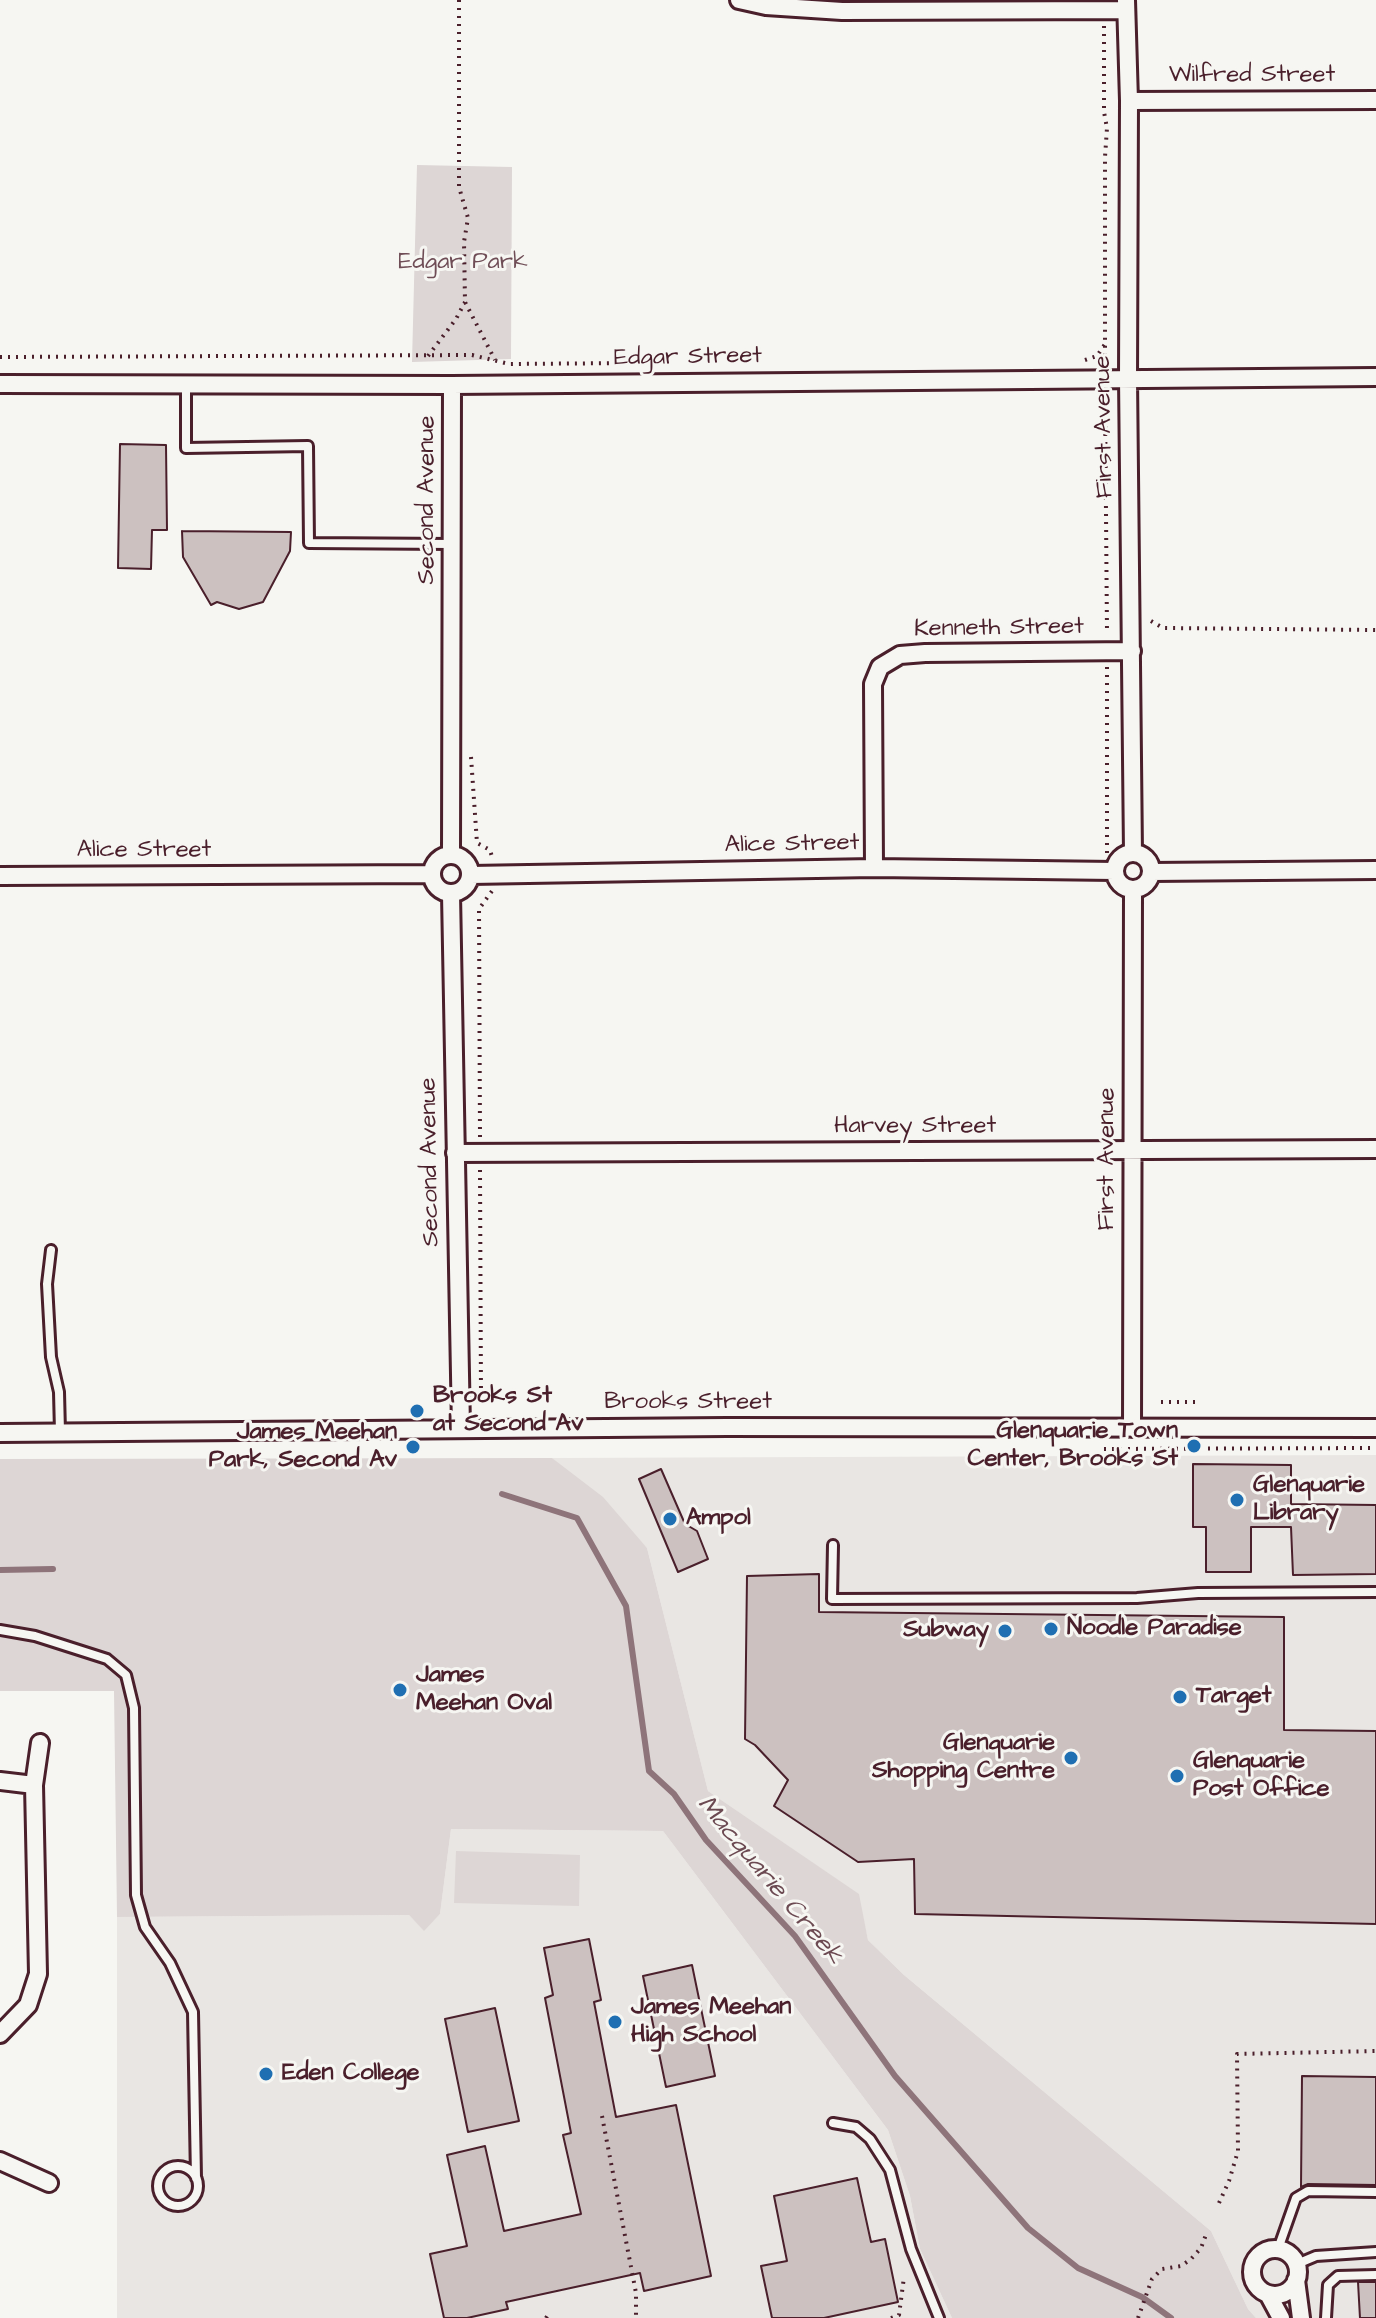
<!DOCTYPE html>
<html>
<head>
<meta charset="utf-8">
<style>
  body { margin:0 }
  canvas { display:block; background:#f6f6f2 }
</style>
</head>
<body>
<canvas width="1376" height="2318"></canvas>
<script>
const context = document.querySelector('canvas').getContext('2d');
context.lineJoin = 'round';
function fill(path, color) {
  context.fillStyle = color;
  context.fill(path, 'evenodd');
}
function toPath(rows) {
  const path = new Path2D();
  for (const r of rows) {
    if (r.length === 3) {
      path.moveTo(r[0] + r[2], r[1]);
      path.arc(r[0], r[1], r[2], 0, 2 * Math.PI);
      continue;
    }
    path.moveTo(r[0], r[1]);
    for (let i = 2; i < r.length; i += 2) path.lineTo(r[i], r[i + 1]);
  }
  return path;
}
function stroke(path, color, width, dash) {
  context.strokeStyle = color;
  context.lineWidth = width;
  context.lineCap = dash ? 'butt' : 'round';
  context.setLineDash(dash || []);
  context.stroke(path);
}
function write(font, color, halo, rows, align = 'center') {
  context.font = font + ' "Architects Daughter",sans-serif';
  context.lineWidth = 6;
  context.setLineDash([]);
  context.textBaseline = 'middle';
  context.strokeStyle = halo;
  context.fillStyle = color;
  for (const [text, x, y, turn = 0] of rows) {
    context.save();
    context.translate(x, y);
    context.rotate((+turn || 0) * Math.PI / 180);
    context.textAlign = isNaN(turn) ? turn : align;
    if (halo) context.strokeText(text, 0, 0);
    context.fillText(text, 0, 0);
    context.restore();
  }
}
fill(toPath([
  [1376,1455,1376,2318,1256,2318,1248,2309,1211,2231,904,1975,868,1940,858,1894,708,1791,647,1548,552,1458],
  [451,1829,663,1831,888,2130,910,2196,920,2249,952,2318,117,2318,117,1917,409,1915,424,1930,440,1914]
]), '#e9e6e3');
fill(toPath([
  [417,165,512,167,511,359,412,362],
  [552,1458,603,1497,647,1548,708,1791,859,1894,868,1940,904,1975,1211,2231,1248,2309,1256,2318,952,2318,920,2249,910,2196,888,2130,663,1831,451,1829,440,1914,424,1931,409,1915,117,1917,114,1691,0,1691,0,1459],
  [456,1851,580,1855,579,1906,454,1903]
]), '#ddd6d5');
stroke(toPath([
  [502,1494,577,1518,626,1606,649,1771,674,1794,706,1840,795,1936,895,2076,1028,2228,1078,2268,1142,2297,1171,2318],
  [0,1570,53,1569]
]), '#8e747a', 6);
const building = toPath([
  [120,444,166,445,167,530,152,530,151,569,118,568,120,444],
  [182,531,291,532,290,551,263,602,239,609,217,602,211,605,183,557,182,531],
  [1193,1464,1291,1465,1291,1504,1376,1505,1376,1574,1293,1575,1291,1527,1251,1527,1251,1572,1206,1572,1206,1527,1193,1527,1193,1464],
  [661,1469,685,1524,697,1531,708,1559,678,1572,639,1479,661,1469],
  [819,1574,819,1612,1284,1617,1284,1730,1376,1731,1376,1924,915,1914,914,1859,858,1862,774,1806,788,1780,755,1745,745,1739,747,1576,819,1574],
  [589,1939,601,2000,594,2002,616,2117,676,2105,711,2276,644,2291,640,2273,506,2302,508,2309,467,2318,444,2318,430,2254,467,2246,447,2155,485,2146,504,2231,581,2214,563,2135,571,2133,545,1998,553,1995,544,1948,589,1939],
  [692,1965,715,2076,666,2087,643,1976,692,1965],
  [495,2008,519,2121,468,2132,445,2019,495,2008],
  [1302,2076,1376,2077,1376,2185,1308,2184,1301,2187,1302,2076],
  [857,2178,871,2242,885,2239,898,2302,824,2318,772,2318,761,2266,787,2261,774,2196,857,2178],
  [1358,2282,1376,2282,1376,2318,1360,2318,1358,2282]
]);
fill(building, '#ccc1c0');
stroke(building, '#4a1f2b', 2);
const service = toPath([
  [186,385,186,448,308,446,309,543,452,544],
  [51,1250,47,1284,51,1357,59,1392,60,1432],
  [833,1545,832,1599,1137,1598,1198,1593,1376,1592],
  [0,1630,35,1636,107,1659,126,1675,134,1708,136,1895,145,1927,170,1963,193,2012,196,2178],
  [833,2123,856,2127,870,2139,890,2170,911,2249,939,2318],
  [178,2186,20],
  [1278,2249,1296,2198,1308,2191,1376,2192],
  [1297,2264,1316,2256,1376,2252],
  [1326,2318,1328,2285,1338,2276,1376,2275]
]);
const minor = toPath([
  [739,0,766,6,842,11,1126,10],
  [1126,0,1129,101,1128,378,1133,853],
  [1129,101,1376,100],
  [0,384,452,385,1376,377],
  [1133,871,18],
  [451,874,19],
  [451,855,452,385],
  [874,868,873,684,880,667,900,655,925,653,1132,651],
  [1151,872,1376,870],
  [471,875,874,868,1115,871],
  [0,876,432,874],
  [451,894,461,1428],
  [455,1153,1376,1149],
  [1132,1428,1133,889],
  [0,1433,727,1427,1376,1428],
  [0,1781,34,1785],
  [0,2034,28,2005,38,1974,34,1785,40,1743],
  [0,2161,49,2183],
  [1275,2272,23],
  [1296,2280,1301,2318],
  [1268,2294,1281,2318]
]);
stroke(service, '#4a1f2b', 14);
stroke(minor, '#4a1f2b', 22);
stroke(toPath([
  [459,0,459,187,468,218,464,242,465,302,495,360],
  [1104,26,1104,112,1107,128,1105,157,1105,361],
  [428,356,456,319,465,302],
  [0,357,472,355,509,364,637,363],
  [1085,360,1097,356,1105,344],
  [1105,394,1107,633],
  [1151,621,1163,628,1376,630],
  [471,757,477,843,490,850,492,857],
  [1107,853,1107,666],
  [480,1137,479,909,492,891],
  [480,1170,481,1400],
  [1161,1402,1198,1402],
  [1104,1449,1370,1448],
  [602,2116,636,2293,636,2318],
  [1219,2203,1229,2181,1238,2151,1237,2054,1376,2051],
  [546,2318,549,2313],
  [891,2318,899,2315,904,2277],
  [1138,2318,1152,2279,1162,2269,1181,2266,1191,2259,1201,2248,1207,2232]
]), '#4a1f2b', 4, [2, 6]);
stroke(service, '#f6f6f2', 8);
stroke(minor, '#f6f6f2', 16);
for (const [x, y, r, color] of [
  [417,1411,8,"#1f6fb2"],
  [1194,1446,8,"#1f6fb2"],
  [413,1447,8,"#1f6fb2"],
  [1237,1500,8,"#1f6fb2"],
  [670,1519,8,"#1f6fb2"],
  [1051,1629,8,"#1f6fb2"],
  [1005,1631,8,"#1f6fb2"],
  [400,1690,8,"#1f6fb2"],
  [1180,1697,8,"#1f6fb2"],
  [1071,1758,8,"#1f6fb2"],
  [1177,1776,8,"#1f6fb2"],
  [615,2022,8,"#1f6fb2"],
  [266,2074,8,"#1f6fb2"]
]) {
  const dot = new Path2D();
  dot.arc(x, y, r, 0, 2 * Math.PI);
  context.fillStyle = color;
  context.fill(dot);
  stroke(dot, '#f6f6f2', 3);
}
write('24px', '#4a1f2b', '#f6f6f2', [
  ["Wilfred Street",1252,76],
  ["Edgar Street",688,358,-1],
  ["First Avenue",1105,427,-91],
  ["Second Avenue",428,500,-90],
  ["Kenneth Street",999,629,-1],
  ["Alice Street",792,845,-1],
  ["Alice Street",144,851],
  ["Harvey Street",915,1127],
  ["First Avenue",1108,1159,-90],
  ["Second Avenue",431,1162,-91],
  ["Brooks Street",688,1403]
]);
write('24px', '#6f4d56', '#f6f6f2', [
  ["Edgar Park",463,263]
]);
write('bold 24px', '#4a1f2b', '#f6f6f2', [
  ["Brooks St",433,1397],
  ["at Second Av",433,1425],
  ["Glenquarie Town",1178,1432,"right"],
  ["Center, Brooks St",1178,1460,"right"],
  ["James Meehan",397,1433,"right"],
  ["Park, Second Av",397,1461,"right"],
  ["Glenquarie",1253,1486],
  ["Library",1253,1514],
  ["Ampol",686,1519],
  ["Noodle Paradise",1067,1629],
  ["Subway",989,1631,"right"],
  ["James",416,1676],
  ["Meehan Oval",416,1704],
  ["Target",1196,1697],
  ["Glenquarie",1055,1744,"right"],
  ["Shopping Centre",1055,1772,"right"],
  ["Glenquarie",1193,1762],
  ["Post Office",1193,1790],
  ["James Meehan",631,2008],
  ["High School",631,2036],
  ["Eden College",282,2074]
], 'left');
write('italic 26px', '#6c4a52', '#f6f6f2', [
  ["Macquarie Creek",769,1881,50]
]);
</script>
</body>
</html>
